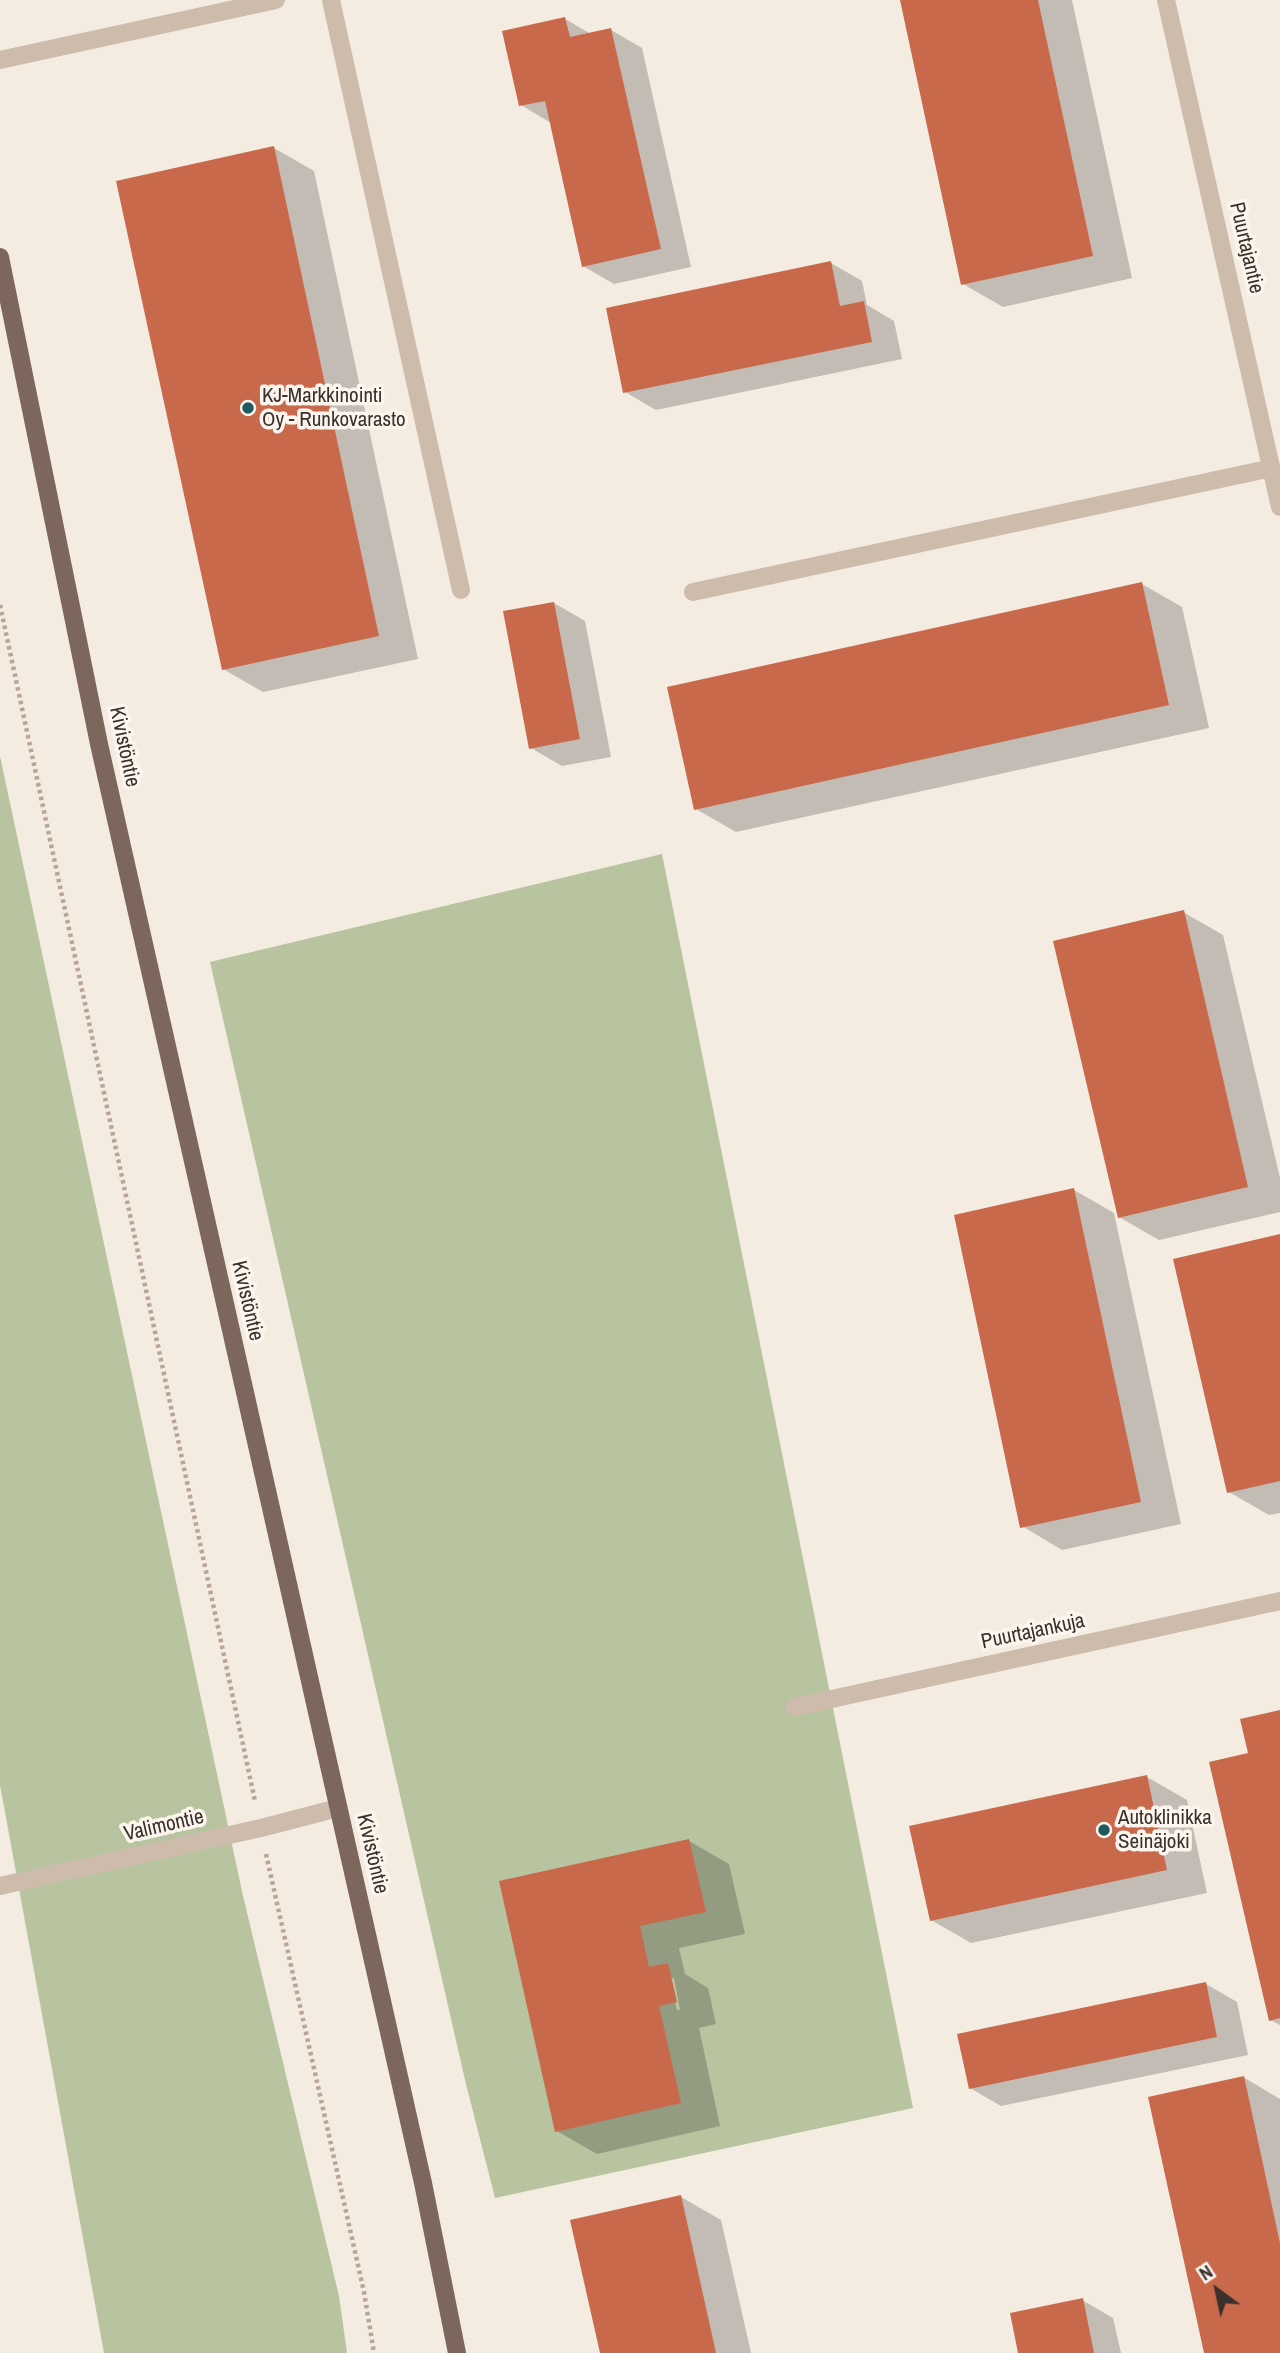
<!DOCTYPE html>
<html>
<head>
<meta charset="utf-8">
<style>
  body { margin:0 }
  #map { position:relative; width:1280px; height:2353px; overflow:hidden; background:#f4ebe1; font-family:"Archivo Narrow",sans-serif }
  canvas { display:block }
  .north { position:absolute; left:1182px; top:2255px; width:70px; height:70px; -webkit-text-stroke:5px #fbf5ee; paint-order:stroke; rotate:327deg; font-size:19px; font-weight:700; line-height:28px; text-align:center; color:#3b302b }
  .north::after { content:''; display:block; margin:auto; width:24px; height:32px; background:#3b302b; clip-path:polygon(50% 0,100% 100%,50% 72%,0 100%) }
</style>
</head>
<body>
<div id="map">
<canvas width="1280" height="2353"></canvas>
<div class="north">N</div>
</div>
<script>
const context = document.querySelector('canvas').getContext('2d');
context.lineJoin = 'round';
function fill(path, color) {
  context.fillStyle = color;
  context.fill(path, 'evenodd');
}
function toPath(rows) {
  const path = new Path2D();
  for (const r of rows) {
    path.moveTo(r[0], r[1]);
    for (let i = 2; i < r.length; i += 2) path.lineTo(r[i], r[i + 1]);
  }
  return path;
}
function stroke(path, color, width, dash) {
  context.strokeStyle = color;
  context.lineWidth = width;
  context.lineCap = dash ? 'butt' : 'round';
  context.setLineDash(dash || []);
  context.stroke(path);
}
function write(font, color, halo, rows, align = 'center') {
  context.font = font + ' "Archivo Narrow",sans-serif';
  context.lineWidth = 7;
  context.setLineDash([]);
  context.textBaseline = 'middle';
  context.strokeStyle = halo;
  context.fillStyle = color;
  for (const [text, x, y, turn = 0] of rows) {
    context.save();
    context.translate(x, y);
    context.rotate((+turn || 0) * Math.PI / 180);
    context.textAlign = isNaN(turn) ? turn : align;
    if (halo) context.strokeText(text, 0, 0);
    context.fillText(text, 0, 0);
    context.restore();
  }
}
fill(toPath([
  [0,756,243,1896,339,2296,347,2353,104,2353,0,1785],
  [662,854,913,2108,495,2198,465,2080,210,962]
]), '#b8c4a0');
fill(toPath([
  [902,0,1072,0,1132,278,1003,307,963,284],
  [565,19,591,34,611,30,642,48,691,267,614,284,583,266,551,123,521,105],
  [274,148,314,171,418,659,263,692,223,669],
  [831,263,862,281,867,305,894,321,902,359,656,410,625,392],
  [1142,584,1182,607,1209,728,736,832,696,809],
  [554,603,585,621,611,757,562,766,531,748],
  [1183,912,1223,935,1280,1178,1280,1212,1159,1240,1119,1217],
  [1074,1190,1114,1213,1181,1524,1062,1550,1022,1526],
  [1280,1236,1280,1513,1269,1515,1229,1492],
  [1280,1712,1280,2025,1270,2020],
  [1147,1777,1187,1800,1207,1893,971,1943,931,1920],
  [689,1841,729,1864,745,1934,679,1948,685,1974,708,1988,716,2024,699,2028,720,2126,597,2154,557,2131,501,1883],
  [670,1978,674,1978,680,2010,677,2010],
  [1206,1984,1237,2002,1248,2055,1001,2106,970,2088],
  [1243,2077,1280,2099,1280,2353,1205,2353],
  [681,2197,721,2220,751,2353,602,2353],
  [1082,2300,1113,2318,1121,2353,1020,2353]
]), '#0003');
fill(toPath([
  [900,0,1038,0,1093,256,961,285],
  [565,17,570,37,611,28,661,249,582,267,545,101,519,106,502,31],
  [274,146,379,636,222,670,116,181],
  [831,261,840,306,864,301,872,342,623,393,606,308],
  [1142,582,1169,705,694,810,667,687],
  [554,602,580,739,529,749,503,611],
  [1184,910,1248,1187,1118,1218,1053,941],
  [1074,1188,1141,1502,1020,1528,954,1215],
  [1280,1234,1280,1481,1227,1493,1173,1259],
  [1280,1710,1280,2018,1269,2021,1209,1762,1248,1753,1240,1719],
  [1147,1775,1167,1870,930,1921,909,1826],
  [689,1839,706,1912,640,1926,649,1967,668,1963,677,2002,659,2006,681,2103,555,2132,499,1881],
  [1206,1982,1217,2037,969,2089,957,2034],
  [1244,2076,1280,2243,1280,2353,1204,2353,1148,2097],
  [681,2195,716,2353,600,2353,570,2220],
  [1083,2298,1094,2353,1018,2353,1010,2313]
]), '#c8694b');
stroke(toPath([
  [0,605,255,1801],
  [266,1854,364,2292,374,2353]
]), '#b9a596', 4.5, [3.5, 3.5]);
stroke(toPath([
  [331,0,461,590],
  [1166,0,1280,507],
  [0,60,276,0],
  [693,592,1272,468],
  [795,1707,1280,1601],
  [0,1886,261,1828,338,1808]
]), '#cdbbac', 18);
stroke(toPath([
  [0,257,99,744,423,2183,457,2353]
]), '#7d675c', 18);
for (const [x, y, r, color] of [
  [248,408,7,"#1f5a5e"],
  [1104,1830,7,"#1f5a5e"]
]) {
  const dot = new Path2D();
  dot.arc(x, y, r, 0, 2 * Math.PI);
  context.fillStyle = color;
  context.fill(dot);
  stroke(dot, '#fbf5ee', 2.5);
}
write('21px', '#3b302b', '#fbf5ee', [
  ["Puurtajantie",1246,248,77],
  ["Kivistöntie",124,747,78],
  ["Kivistöntie",247,1301,77],
  ["Puurtajankuja",1033,1632,-12],
  ["Valimontie",164,1826,-13],
  ["Kivistöntie",372,1854,77]
]);
write('21px', '#3b302b', '#fbf5ee', [
  ["KJ-Markkinointi",262,396],
  ["Oy - Runkovarasto",262,420],
  ["Autoklinikka",1118,1818],
  ["Seinäjoki",1118,1842]
], 'left');
</script>
</body>
</html>
